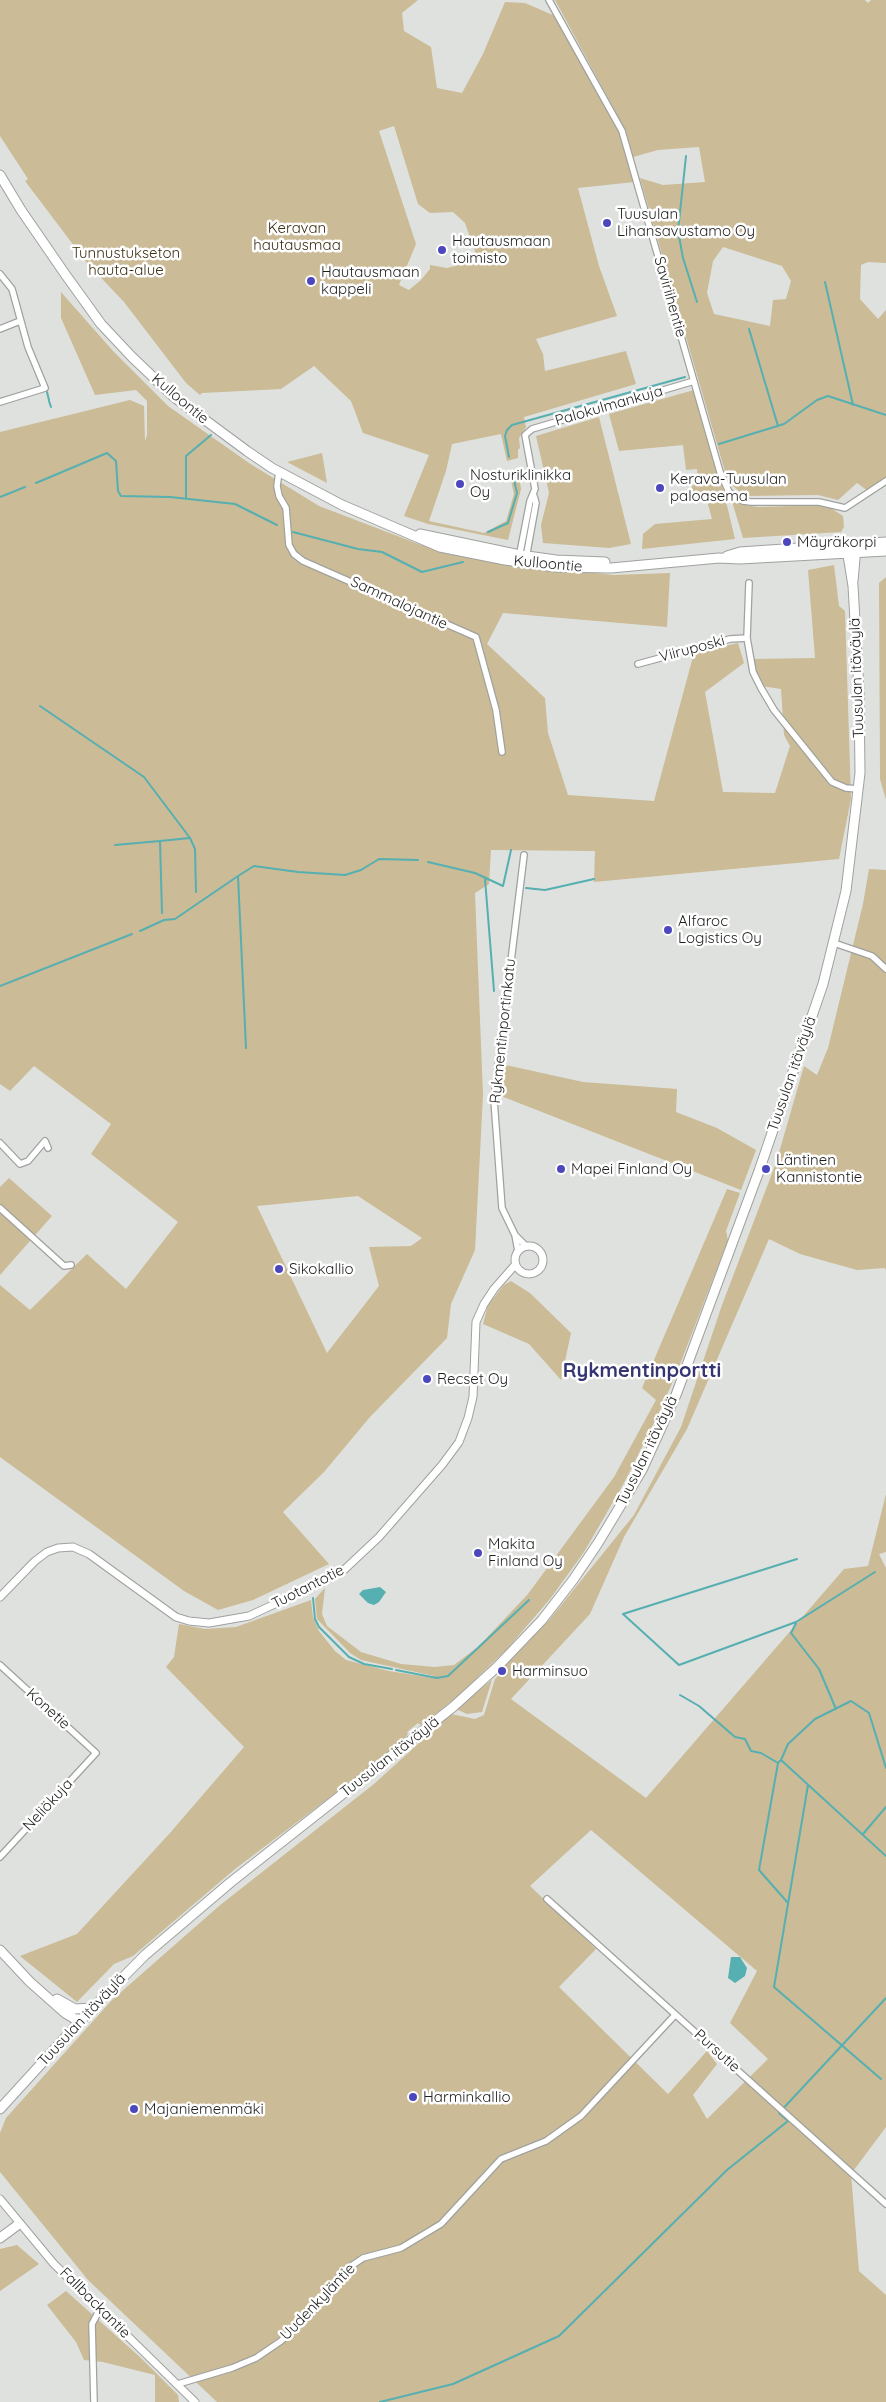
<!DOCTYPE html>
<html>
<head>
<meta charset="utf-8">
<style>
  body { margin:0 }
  canvas { display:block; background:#dee1dd }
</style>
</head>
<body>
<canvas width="886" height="2402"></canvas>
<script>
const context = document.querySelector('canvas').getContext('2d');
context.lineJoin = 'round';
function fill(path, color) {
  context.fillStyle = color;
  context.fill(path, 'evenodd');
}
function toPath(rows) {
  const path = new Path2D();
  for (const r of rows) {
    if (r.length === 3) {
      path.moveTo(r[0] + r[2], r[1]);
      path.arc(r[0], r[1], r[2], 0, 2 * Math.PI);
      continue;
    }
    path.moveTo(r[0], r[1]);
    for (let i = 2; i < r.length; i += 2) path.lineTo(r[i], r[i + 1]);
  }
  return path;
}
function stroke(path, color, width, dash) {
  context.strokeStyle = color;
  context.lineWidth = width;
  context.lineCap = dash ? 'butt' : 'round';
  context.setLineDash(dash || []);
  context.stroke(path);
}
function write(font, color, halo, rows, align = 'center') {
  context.font = font + ' Quicksand,sans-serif';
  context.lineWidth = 5;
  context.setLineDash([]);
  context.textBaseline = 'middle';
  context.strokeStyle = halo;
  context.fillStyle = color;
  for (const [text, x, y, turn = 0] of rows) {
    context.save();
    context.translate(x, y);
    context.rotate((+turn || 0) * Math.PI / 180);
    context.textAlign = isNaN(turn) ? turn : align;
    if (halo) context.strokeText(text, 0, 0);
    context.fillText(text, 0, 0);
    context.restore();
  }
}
fill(toPath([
  [0,0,418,0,402,13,404,31,431,47,437,88,462,93,483,54,505,2,525,3,555,16,619,133,634,182,578,188,599,266,617,316,536,339,543,354,545,371,626,351,636,384,524,417,526,427,519,438,520,448,518,450,518,458,507,461,501,434,452,444,446,471,429,521,484,533,506,521,514,494,509,472,518,470,521,489,508,540,428,524,404,516,429,455,363,433,351,401,314,366,281,389,202,393,200,395,186,383,124,302,87,263,25,181,28,179,0,136],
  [394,126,418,204,430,213,453,212,465,223,478,260,447,268,430,265,430,269,421,280,409,290,399,285,416,244,379,131],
  [555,0,865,0,868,3,871,0,886,0,886,263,868,262,861,265,860,299,878,319,886,310,886,480,868,491,857,483,838,500,818,495,745,496,728,482,640,178,663,185,705,182,699,147,658,150,633,157,626,131],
  [723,247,782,266,791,281,786,299,773,300,770,326,714,314,707,293,713,261],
  [61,292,113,351,168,406,249,463,319,506,421,545,482,560,613,575,670,573,667,627,503,613,487,644,545,698,548,733,568,795,654,801,694,653,738,643,744,663,705,692,723,792,775,793,790,746,784,735,781,689,761,686,753,659,815,658,808,570,834,565,839,606,845,611,851,799,839,859,594,882,595,851,491,850,489,884,475,893,483,1095,475,1250,451,1304,447,1338,370,1417,324,1472,283,1512,329,1564,253,1600,218,1610,184,1591,0,1457,0,1285,30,1310,87,1254,126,1289,178,1222,91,1154,111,1124,34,1066,10,1091,0,1084,0,432,130,400,144,406,145,441,147,435,147,401,136,390,95,395,61,318],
  [358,1196,422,1238,411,1246,369,1247,379,1286,327,1353,257,1206],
  [694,390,723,489,735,539,642,549,643,534,655,524,712,519,706,497,696,500,691,485,698,484,697,469,686,470,683,445,619,451,609,414],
  [599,417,631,544,609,548,543,543,541,525,549,493,536,436],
  [322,453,327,483,287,462],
  [731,498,745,505,758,507,826,505,843,516,844,527,841,532,743,538],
  [886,577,886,800,880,779,879,583],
  [869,869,886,870,886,1271,885,1268,857,1270,800,1254,769,1239,687,1429,624,1537,590,1614,511,1699,646,1798,844,1569,868,1566,886,1494,886,1552,879,1554,886,1568,886,2127,851,2174,859,2271,886,2295,886,2402,217,2402,88,2280,0,2172,0,2133,6,2118,112,2000,219,1906,374,1784,451,1714,475,1719,484,1715,495,1679,503,1671,502,1669,550,1619,634,1515,681,1427,722,1305,776,1163,804,1066,817,1075,828,1048,863,904],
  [591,1830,757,1971,730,2023,768,2059,707,2119,693,2095,717,2064,707,2051,668,2094,559,1987,596,1949,530,1886],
  [501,1064,583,1082,677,1089,676,1112,717,1128,756,1150,741,1190,501,1096],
  [9,1178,52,1216,0,1275,0,1187],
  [727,1189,740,1193,726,1231,728,1240,677,1372,658,1415,624,1483,584,1552,550,1599,507,1649,459,1695,429,1719,420,1725,418,1723,407,1732,408,1734,399,1745,235,1869,133,1956,114,1964,77,2002,20,1956,77,1934,170,1833,244,1747,166,1667,174,1657,179,1624,205,1629,236,1627,311,1600,313,1617,319,1631,335,1651,346,1660,389,1671,433,1678,434,1676,361,1660,350,1653,317,1619,315,1599,325,1588,322,1614,327,1626,361,1652,401,1664,435,1667,454,1665,479,1646,528,1594,614,1477,656,1400,642,1388],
  [511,1281,530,1293,571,1333,561,1380,529,1344,483,1324,488,1305,504,1285],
  [492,1680,482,1712,467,1714,456,1709],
  [17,2245,39,2264,0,2291,0,2249],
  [66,2291,141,2358,178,2395,179,2402,155,2402,155,2375,103,2362,84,2360,76,2342,47,2305]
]), '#cbbb96');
fill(toPath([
  [380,1587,386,1592,379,1602,374,1605,368,1603,359,1594,363,1590],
  [731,1957,740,1957,747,1968,745,1976,735,1983,728,1978]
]), '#56afb0');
stroke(toPath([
  [686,156,678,231,683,258,697,302],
  [825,282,853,405],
  [749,329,778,426],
  [47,392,49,400],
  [49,401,51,407],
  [719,444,784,424,817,400,828,396,886,415],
  [509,457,505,436,507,430,512,425,685,377],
  [36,483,107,453,116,461,118,491,121,496,170,497,235,504,277,525],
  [0,497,25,487],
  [186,498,186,456,211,435],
  [293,532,358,549,382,552,422,572,463,562],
  [488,532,508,523,517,493,512,471],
  [40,706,144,777,190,838,195,849,196,892],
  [160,841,190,838],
  [115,845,160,841,162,913],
  [428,862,475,873,503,886,511,850],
  [485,879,494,991],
  [526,888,545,890,594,879],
  [140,931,164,920,175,919,238,876],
  [0,986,132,934],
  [246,1048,238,876,254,866,298,872,345,875,361,870,379,859,418,860],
  [797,1559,623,1614,679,1665,796,1622,875,1572],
  [313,1598,315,1619,319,1627,349,1657,364,1664,392,1669],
  [796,1623,791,1633,819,1669,836,1709],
  [396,1670,437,1678,448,1676,529,1600],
  [680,1695,699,1706,735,1737,745,1739,751,1751,761,1753,778,1763],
  [781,1760,886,1856],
  [808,1785,774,1987,881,2079],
  [863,1834,886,1807],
  [788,1903,759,1870,778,1763,781,1760,788,1744,815,1719,851,1701,869,1713,886,1768],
  [380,2402,453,2384,559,2336,727,2170,788,2121,779,2113,886,1998]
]), '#56afb0', 2);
const minor = toPath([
  [549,0,622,131,720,472,729,492,743,501,751,502,819,502,845,508,886,481],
  [0,274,12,289,28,347,45,388,0,402],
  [0,329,20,321],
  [279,472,277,486,279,496,286,508,289,545,294,554,303,561,476,637,496,710,502,752],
  [519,558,530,501,535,489,525,435,532,429,694,381],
  [526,558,536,503,534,496],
  [749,583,747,638,753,672,761,688,774,710,832,782,846,788,858,789],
  [638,664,730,639,747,638],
  [524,855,494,1100,502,1208,515,1235,526,1246],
  [834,943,872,956,886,969],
  [0,1143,20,1164,28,1161,45,1141,48,1148],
  [0,1208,64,1266,71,1265],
  [515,1235,518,1251],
  [0,1665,96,1753,0,1857],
  [547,1899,886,2204],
  [178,2384,232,2368,256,2358,281,2341,305,2319,344,2271,363,2258,401,2248,441,2224,501,2159,546,2141,581,2116,675,2015],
  [94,2402,92,2324,100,2309]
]);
const tertiary = toPath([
  [529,1260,14],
  [0,1597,35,1561,47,1552,58,1548,73,1547,89,1554,176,1617,189,1621,209,1623,249,1616,307,1589,345,1569,379,1537,442,1465,459,1442,468,1418,473,1397,476,1322,484,1304,494,1289,515,1265],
  [0,2199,54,2264,195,2402]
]);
const primary = toPath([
  [0,175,21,210,65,274,101,324,132,357,174,397,247,451,272,468,342,505,440,547,505,560,555,567,611,568,719,558,740,559,886,551],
  [420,534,520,555,556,560,605,562],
  [727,556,740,552,886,542],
  [853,581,856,547],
  [0,1950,30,1982,65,2013,75,2019,82,2019],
  [57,1999,75,2009,92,2008],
  [0,2109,82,2019,145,1955,231,1882,453,1707,497,1667,542,1620,573,1580,598,1543,642,1470,676,1395,759,1171,823,984,846,891,860,773,859,691,853,586,846,543],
  [0,2238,19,2224]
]);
stroke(minor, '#9fa29e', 8);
stroke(tertiary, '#9fa29e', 9);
stroke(primary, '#9fa29e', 11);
stroke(minor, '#fff', 5.5);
stroke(tertiary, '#fff', 7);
stroke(primary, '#fff', 9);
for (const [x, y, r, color] of [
  [607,223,5,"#4d47be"],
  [442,250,5,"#4d47be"],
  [311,281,5,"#4d47be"],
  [460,484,5,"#4d47be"],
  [660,488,5,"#4d47be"],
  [787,542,5,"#4d47be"],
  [668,930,5,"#4d47be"],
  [561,1169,5,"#4d47be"],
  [766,1169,5,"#4d47be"],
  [279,1269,5,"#4d47be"],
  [427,1379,5,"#4d47be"],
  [478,1553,5,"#4d47be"],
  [502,1671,5,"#4d47be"],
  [413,2097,5,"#4d47be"],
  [134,2109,5,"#4d47be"]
]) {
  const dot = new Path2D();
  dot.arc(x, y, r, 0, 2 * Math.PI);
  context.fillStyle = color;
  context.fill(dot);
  stroke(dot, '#fff', 2);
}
write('15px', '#1e1f1d', '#fff', [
  ["Tuusulan",617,214],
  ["Lihansavustamo Oy",617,231],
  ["Hautausmaan",452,241],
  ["toimisto",452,258],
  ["Hautausmaan",321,272],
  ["kappeli",321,289],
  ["Nosturiklinikka",470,475],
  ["Oy",470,492],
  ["Kerava-Tuusulan",670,479],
  ["paloasema",670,496],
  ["Mäyräkorpi",797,542],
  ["Alfaroc",678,921],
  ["Logistics Oy",678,938],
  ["Läntinen",776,1160],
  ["Kannistontie",776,1177],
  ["Mapei Finland Oy",571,1169],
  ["Sikokallio",289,1269],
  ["Recset Oy",437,1379],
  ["Makita",488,1544],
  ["Finland Oy",488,1561],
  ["Harminsuo",512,1671],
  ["Harminkallio",423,2097],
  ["Majaniemenmäki",144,2109]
], 'left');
write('15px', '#3c3014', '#fff', [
  ["Keravan",297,228],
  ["hautausmaa",297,245],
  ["Tunnustukseton",126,253],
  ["hauta-alue",126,270]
]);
write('15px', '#1e1f1d', '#fff', [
  ["Saviriihentie",670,297,74],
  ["Kulloontie",180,399,40],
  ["Palokulmankuja",609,406,-16],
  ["Kulloontie",548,564,5],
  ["Sammalojantie",399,603,25],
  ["Viiruposki",692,649,-15],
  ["Tuusulan itäväylä",857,678,-92],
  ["Rykmentinportinkatu",503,1031,-84],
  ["Tuusulan itäväylä",792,1074,-71],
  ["Tuusulan itäväylä",647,1451,-64],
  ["Tuotantotie",308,1587,-27],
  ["Konetie",48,1709,42],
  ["Tuusulan itäväylä",390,1757,-38],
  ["Neliökuja",48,1805,-47],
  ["Tuusulan itäväylä",82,2020,-47],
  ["Pursutie",717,2051,42],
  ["Uudenkyläntie",318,2302,-46],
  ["Fallbackantie",95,2303,45]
]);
write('bold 20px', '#343571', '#fff', [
  ["Rykmentinportti",642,1371]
]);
</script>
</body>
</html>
